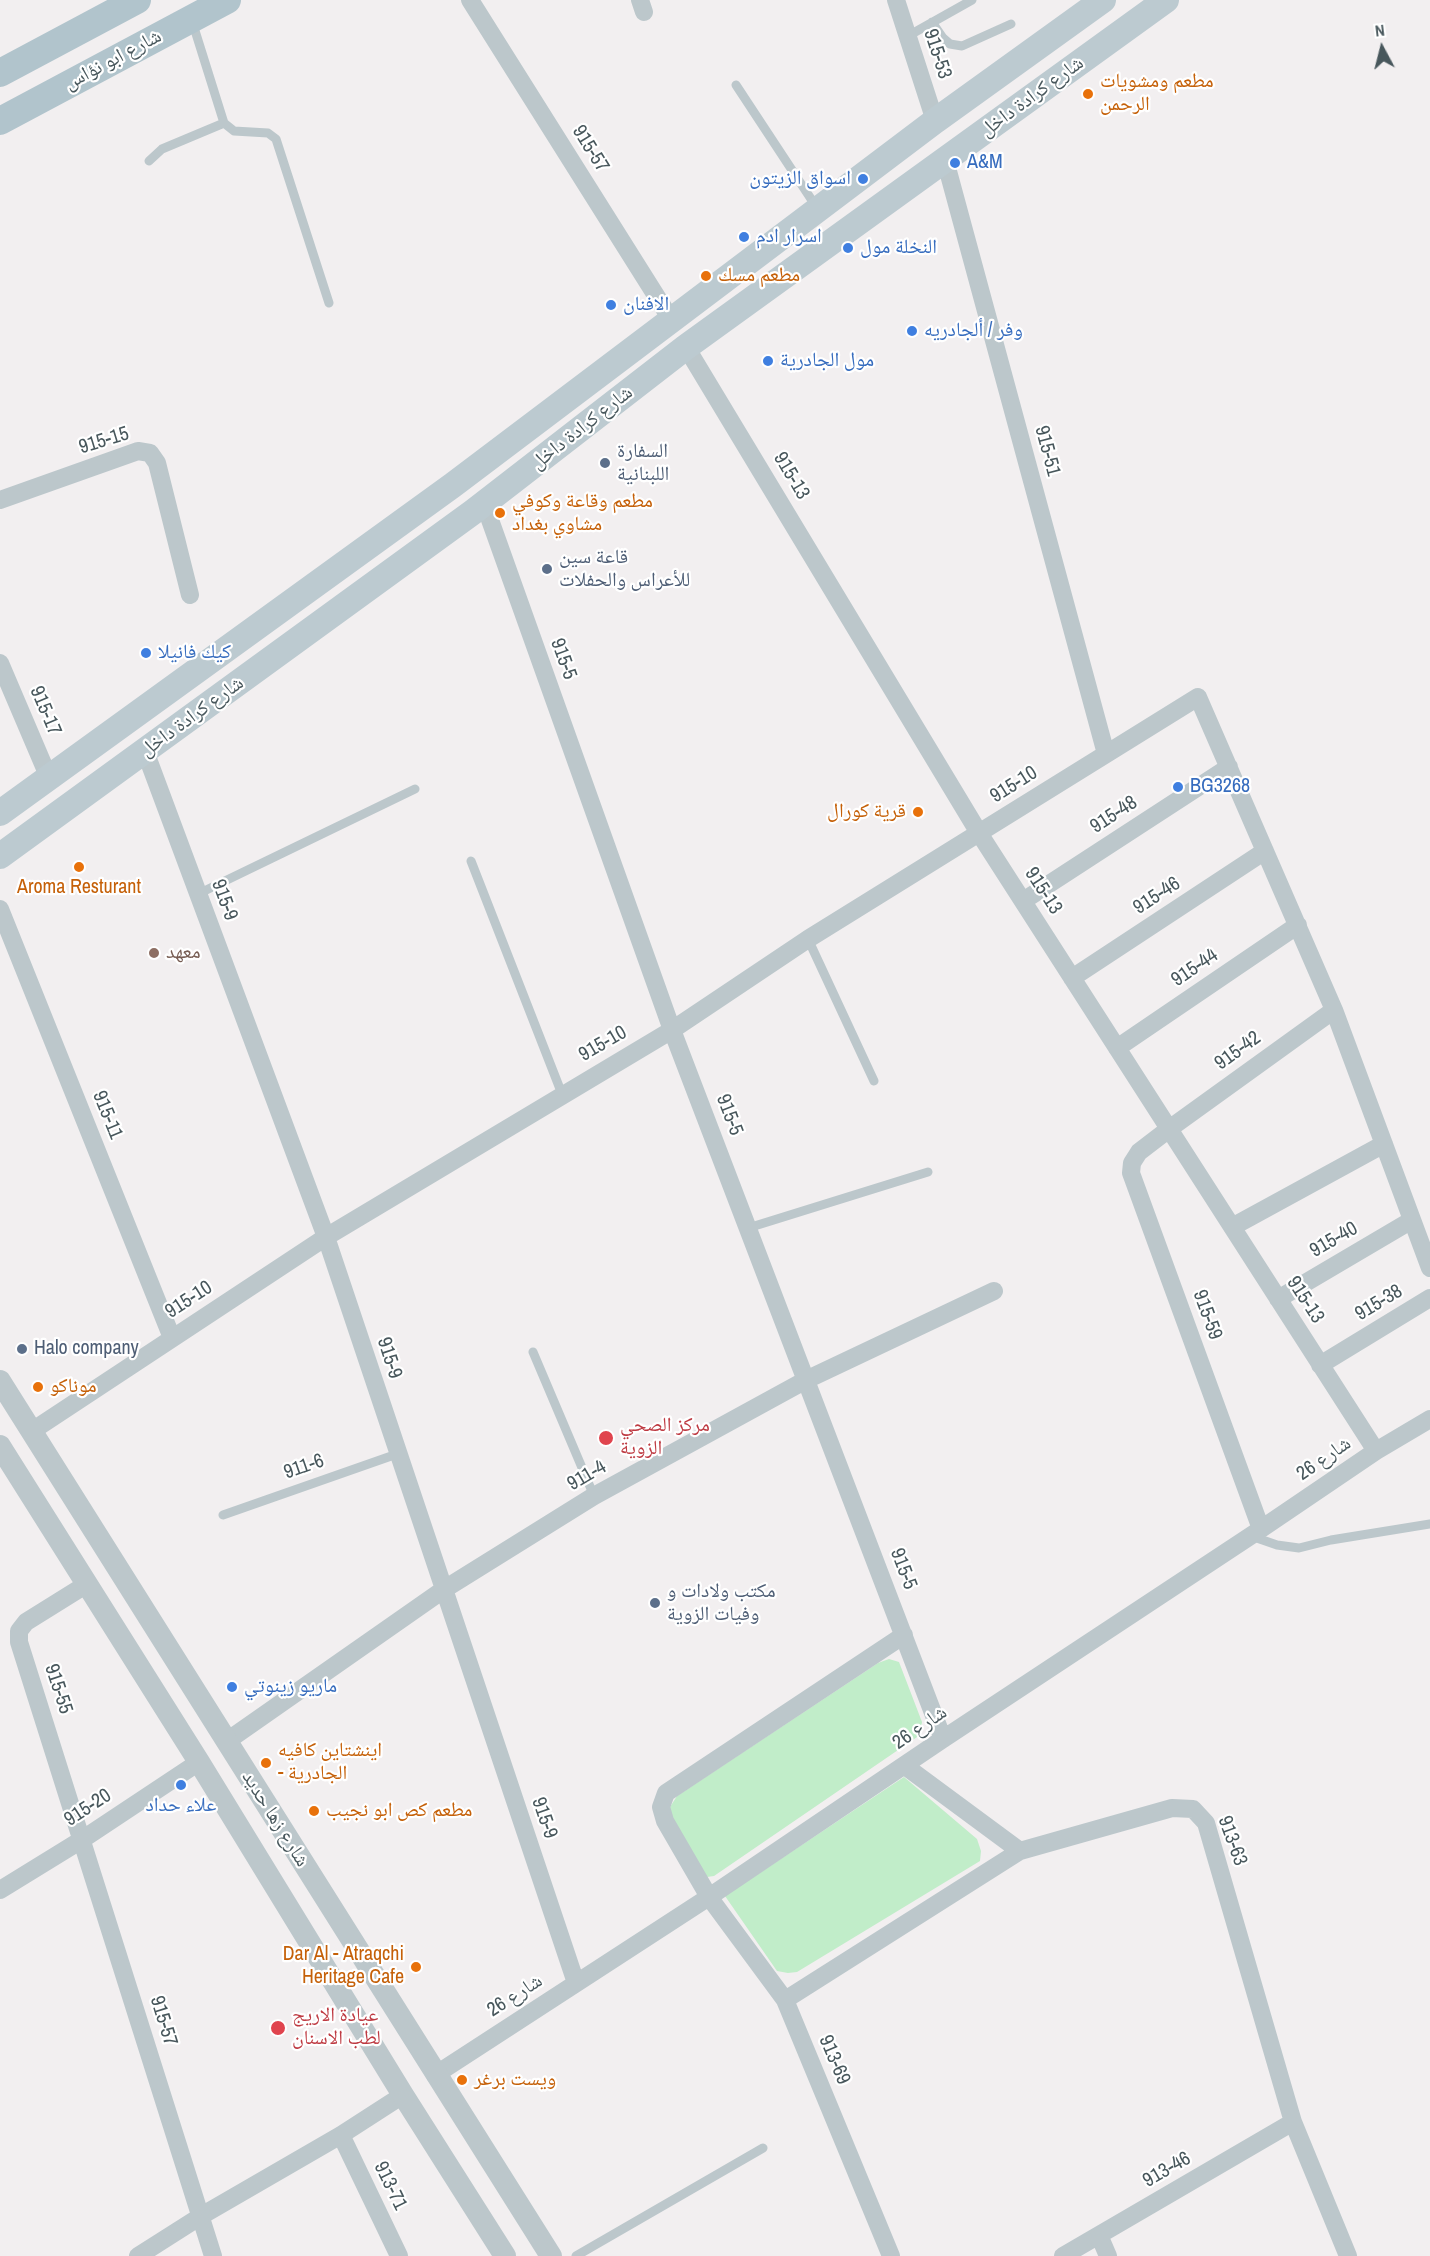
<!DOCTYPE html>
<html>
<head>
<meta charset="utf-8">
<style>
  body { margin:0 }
  #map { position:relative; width:1430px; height:2256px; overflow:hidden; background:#f2eff0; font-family:"Archivo Narrow",sans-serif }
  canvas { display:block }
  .north { position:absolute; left:1352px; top:18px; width:60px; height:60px; -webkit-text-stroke:4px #fff; paint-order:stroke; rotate:353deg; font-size:16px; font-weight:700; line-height:24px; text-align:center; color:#48575c }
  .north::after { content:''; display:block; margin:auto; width:21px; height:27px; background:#48575c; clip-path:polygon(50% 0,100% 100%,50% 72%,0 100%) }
</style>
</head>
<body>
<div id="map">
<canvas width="1430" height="2256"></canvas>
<div class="north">N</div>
</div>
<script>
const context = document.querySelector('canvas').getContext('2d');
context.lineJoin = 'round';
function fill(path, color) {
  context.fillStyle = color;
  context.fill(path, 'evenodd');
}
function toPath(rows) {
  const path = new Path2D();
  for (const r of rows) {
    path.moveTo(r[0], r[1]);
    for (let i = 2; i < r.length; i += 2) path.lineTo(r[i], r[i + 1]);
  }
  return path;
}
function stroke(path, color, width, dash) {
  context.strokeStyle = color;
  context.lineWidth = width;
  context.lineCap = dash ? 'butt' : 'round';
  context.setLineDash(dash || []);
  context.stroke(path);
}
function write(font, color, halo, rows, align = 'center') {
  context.font = font + ' "Archivo Narrow","Noto Naskh Arabic",sans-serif';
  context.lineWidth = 4.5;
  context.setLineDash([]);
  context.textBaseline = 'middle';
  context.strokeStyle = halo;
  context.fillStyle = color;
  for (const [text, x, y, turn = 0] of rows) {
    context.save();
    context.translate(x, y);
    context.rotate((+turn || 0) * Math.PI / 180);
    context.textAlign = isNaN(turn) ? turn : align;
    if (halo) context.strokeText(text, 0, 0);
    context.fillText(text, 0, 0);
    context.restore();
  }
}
fill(toPath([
  [889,1659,899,1662,922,1722,920,1735,714,1876,707,1877,671,1819,670,1807,677,1796,878,1663],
  [904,1777,977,1839,981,1851,980,1861,797,1972,788,1973,777,1971,725,1896]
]), '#c1edc9');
stroke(toPath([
  [192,21,224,123,234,131,268,133,276,139,329,303],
  [932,22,943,38,950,44,962,46,1011,24],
  [908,36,972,0],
  [736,85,817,208],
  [149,161,162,149,224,123],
  [471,861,562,1094],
  [198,894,415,789],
  [808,939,874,1081],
  [748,1228,928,1172],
  [533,1352,594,1496],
  [223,1515,397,1454],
  [1251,1536,1277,1545,1299,1548,1331,1540,1430,1524],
  [576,2256,763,2148]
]), '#bcc7cb', 9);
stroke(toPath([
  [470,0,672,321],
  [640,0,644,12],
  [896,0,935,121],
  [945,160,1106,754],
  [686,347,979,833,1376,1451],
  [0,500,138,451,150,453,157,463,190,595],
  [484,503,672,1030,943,1739],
  [0,663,49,778],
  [145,751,326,1237,576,1983],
  [1023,901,1229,767],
  [0,909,172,1338],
  [1072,978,1265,851],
  [1117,1048,1298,925],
  [1232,1227,1384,1144],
  [1278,1299,1412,1220],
  [1320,1365,1430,1298],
  [32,1431,326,1237,672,1030,808,939,1198,697,1334,1010,1430,1268],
  [1261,1529,1131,1173,1132,1163,1139,1152,1169,1129,1334,1010],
  [87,1584,26,1622,19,1631,19,1642,213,2256],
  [227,1741,443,1590,594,1496,806,1380,994,1291],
  [905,1766,1020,1851],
  [0,1890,83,1839,199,1762],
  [785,2000,1020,1851,1172,1808,1193,1809,1206,1823,1293,2122,1348,2256],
  [435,2075,709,1897,943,1739,1261,1529,1376,1451,1430,1419],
  [341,2135,399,2256],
  [1099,2235,1108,2256],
  [138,2256,201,2216,341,2135,403,2095],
  [891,2256,785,2000,709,1897,665,1821,661,1807,666,1793,904,1635],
  [1063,2256,1293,2122]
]), '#bcc7cb', 18);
stroke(toPath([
  [0,1381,551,2256],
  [0,1446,199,1762,403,2095,505,2256]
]), '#bcc7cb', 22);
stroke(toPath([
  [0,813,453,485,935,121,1103,0],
  [0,856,473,512,686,347,1166,0]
]), '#bccad0', 26);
stroke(toPath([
  [0,73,137,0],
  [0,121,227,0]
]), '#b1c4cc', 28);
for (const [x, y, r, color] of [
  [1088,94,6,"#e8710a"],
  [955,163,6,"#3f7fe0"],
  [863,179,6,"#3f7fe0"],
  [744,237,6,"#3f7fe0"],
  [848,248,6,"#3f7fe0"],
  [706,276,6,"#e8710a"],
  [611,305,6,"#3f7fe0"],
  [912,331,6,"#3f7fe0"],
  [768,361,6,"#3f7fe0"],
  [605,463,6,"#5c6f8a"],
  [500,513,6,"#e8710a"],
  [547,569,6,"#5c6f8a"],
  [146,653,6,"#3f7fe0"],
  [1178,787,6,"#3f7fe0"],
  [918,812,6,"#e8710a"],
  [79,867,6,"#e8710a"],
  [154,953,6,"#8d6e63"],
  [22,1349,6,"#5c6f8a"],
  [38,1387,6,"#e8710a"],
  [606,1438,8,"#e0444e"],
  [655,1603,6,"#5c6f8a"],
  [232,1687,6,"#3f7fe0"],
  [266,1763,6,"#e8710a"],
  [181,1785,6,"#3f7fe0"],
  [314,1811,6,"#e8710a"],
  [416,1967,6,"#e8710a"],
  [278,2028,8,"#e0444e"],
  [462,2080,6,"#e8710a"]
]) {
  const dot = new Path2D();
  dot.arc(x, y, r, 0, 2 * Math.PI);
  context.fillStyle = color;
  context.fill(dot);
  stroke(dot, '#fff', 2);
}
write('20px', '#48575c', '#fff', [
  ["915-53",937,54,72],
  ["شارع ابو نؤاس",113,60,-28],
  ["شارع كرادة داخل",1032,97,-36],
  ["915-57",590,149,58],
  ["شارع كرادة داخل",582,428,-38],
  ["915-15",104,441,-17],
  ["915-51",1047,451,75],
  ["915-13",791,476,59],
  ["915-5",563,659,70],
  ["915-17",45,711,67],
  ["شارع كرادة داخل",192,717,-36],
  ["915-10",1014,785,-32],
  ["915-48",1114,815,-33],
  ["915-13",1043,891,57],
  ["915-46",1157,896,-33],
  ["915-9",224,900,70],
  ["915-44",1195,968,-34],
  ["915-10",603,1044,-30],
  ["915-42",1238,1051,-36],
  ["915-11",107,1115,68],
  ["915-5",729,1115,69],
  ["915-40",1334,1240,-30],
  ["915-10",189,1300,-33],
  ["915-13",1305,1300,57],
  ["915-38",1379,1303,-31],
  ["915-59",1207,1315,70],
  ["915-9",389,1358,72],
  ["شارع 26",1324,1459,-35],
  ["911-6",304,1467,-19],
  ["911-4",587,1476,-30],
  ["915-5",903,1569,69],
  ["915-55",58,1689,72],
  ["شارع 26",920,1728,-35],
  ["915-20",88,1808,-33],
  ["915-9",544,1818,71],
  ["شارع زها حديد",275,1819,58],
  ["913-63",1232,1841,70],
  ["شارع 26",515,1996,-33],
  ["915-57",163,2021,73],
  ["913-69",834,2060,67],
  ["913-46",1167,2170,-30],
  ["913-71",390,2186,64]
]);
write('20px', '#c56008', '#fff', [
  ["مطعم ومشويات",1100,82],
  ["الرحمن",1100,105],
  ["مطعم مسك",718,276],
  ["مطعم وقاعة وكوفي",512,502],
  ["مشاوي بغداد",512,525],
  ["قرية كورال",906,812,"right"],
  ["Aroma Resturant",79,888,"center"],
  ["موناكو",50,1387],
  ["اينشتاين كافيه",278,1751],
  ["- الجادرية",278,1774],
  ["مطعم كص ابو نجيب",326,1811],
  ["Dar Al - Atraqchi",404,1955,"right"],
  ["Heritage Cafe",404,1978,"right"],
  ["ويست برغر",474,2080]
], 'left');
write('20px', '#366cbe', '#fff', [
  ["A&M",967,163],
  ["اسواق الزيتون",851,179,"right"],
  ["اسرار ادم",756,237],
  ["النخلة مول",860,248],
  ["الافنان",623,305],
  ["وفر / ألجادريه",924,331],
  ["مول الجادرية",780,361],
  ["كيك فانيلا",158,653],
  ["BG3268",1190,787],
  ["ماريو زينوتي",244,1687],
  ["علاء حداد",181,1806,"center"]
], 'left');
write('20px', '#4e5e75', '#fff', [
  ["السفارة",617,452],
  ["اللبنانية",617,475],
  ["قاعة سين",559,558],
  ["للأعراس والحفلات",559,581],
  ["Halo company",34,1349],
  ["مكتب ولادات و",667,1592],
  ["وفيات الزوية",667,1615]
], 'left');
write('20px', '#785e54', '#fff', [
  ["معهد",166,953]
], 'left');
write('20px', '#be3a42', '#fff', [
  ["مركز الصحي",620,1426],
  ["الزوية",620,1449],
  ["عيادة الاريج",292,2016],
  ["لطب الاسنان",292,2039]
], 'left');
</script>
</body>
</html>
